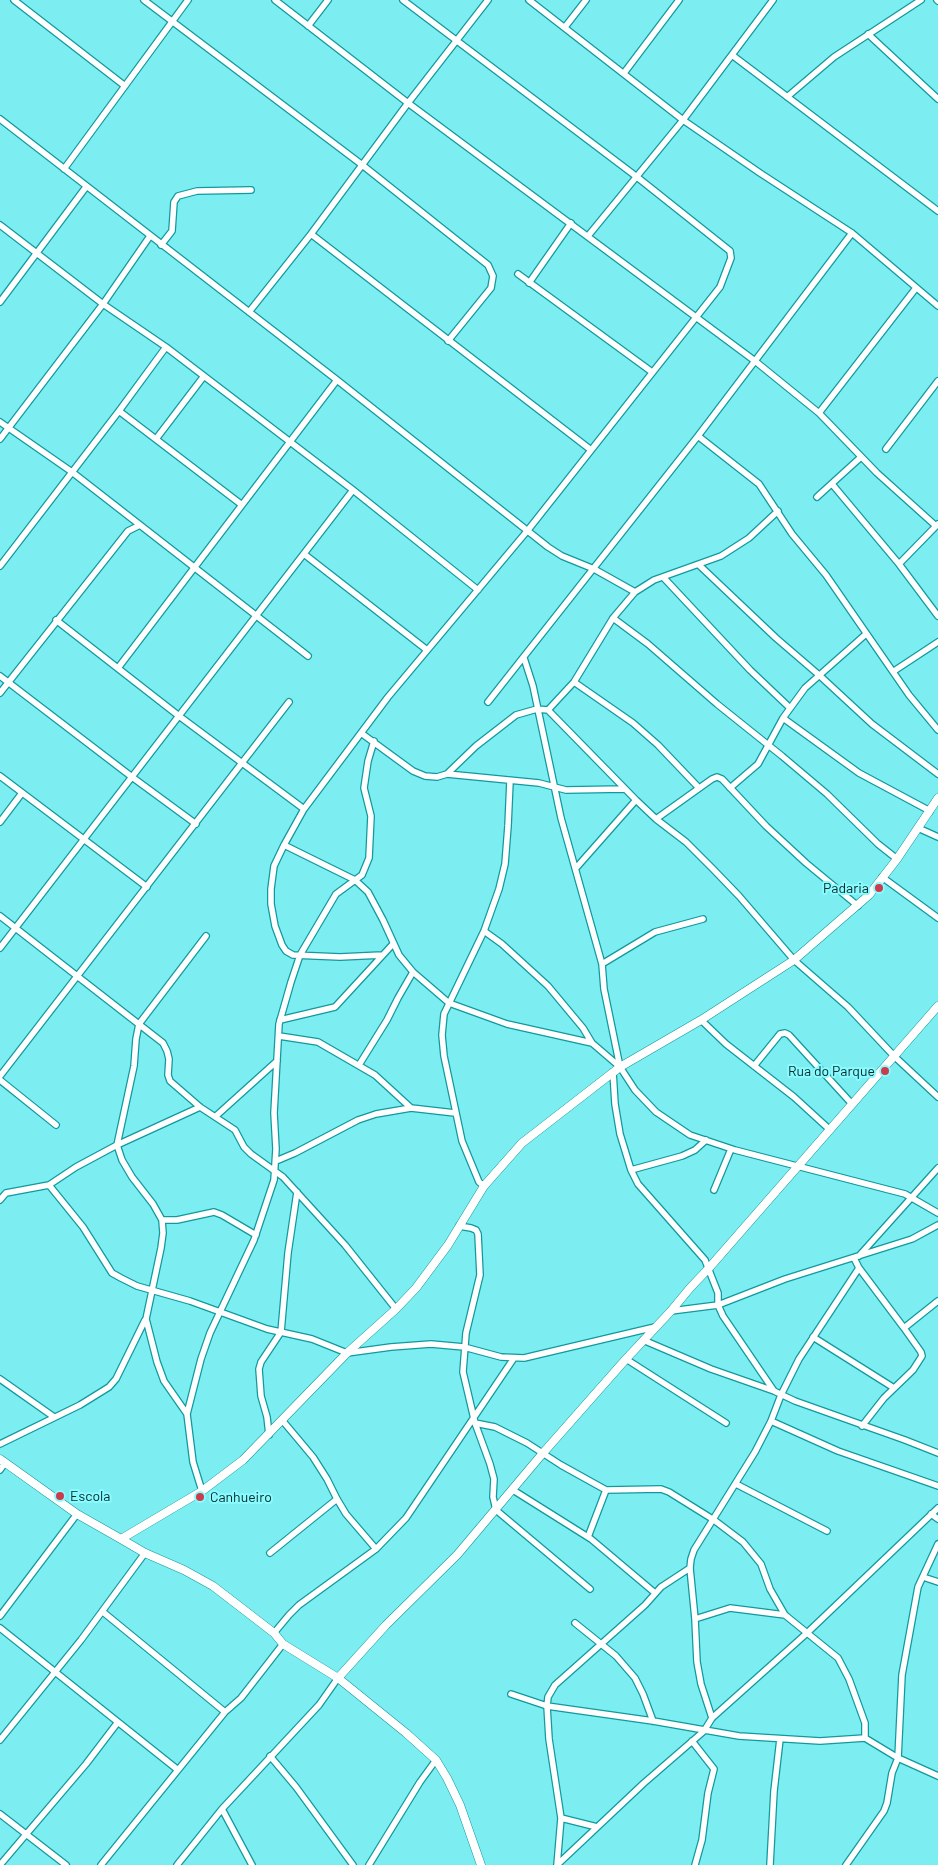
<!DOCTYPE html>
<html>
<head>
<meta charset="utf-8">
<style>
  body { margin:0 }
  canvas { display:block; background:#7cedf1 }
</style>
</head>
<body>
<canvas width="938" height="1865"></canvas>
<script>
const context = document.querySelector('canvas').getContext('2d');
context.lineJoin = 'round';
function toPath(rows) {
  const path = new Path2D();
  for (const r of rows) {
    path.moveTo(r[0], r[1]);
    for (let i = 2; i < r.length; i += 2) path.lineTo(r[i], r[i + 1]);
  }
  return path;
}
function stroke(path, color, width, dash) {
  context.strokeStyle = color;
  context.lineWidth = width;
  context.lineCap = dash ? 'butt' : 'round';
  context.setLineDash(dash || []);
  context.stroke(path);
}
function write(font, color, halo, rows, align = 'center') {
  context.font = font + ' Barlow,sans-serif';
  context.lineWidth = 4;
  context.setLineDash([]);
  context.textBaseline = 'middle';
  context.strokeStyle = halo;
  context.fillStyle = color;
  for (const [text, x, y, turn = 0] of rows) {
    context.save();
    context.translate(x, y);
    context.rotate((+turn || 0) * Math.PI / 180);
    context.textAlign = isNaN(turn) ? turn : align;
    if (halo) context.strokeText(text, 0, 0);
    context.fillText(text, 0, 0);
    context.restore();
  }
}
const minor = toPath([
  [14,0,125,86],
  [144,0,361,164,488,265,493,276,491,288,448,341],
  [275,0,408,103,755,361,819,413,877,473,936,526],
  [529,0,683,120,760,173,852,233,938,306],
  [937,0,938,1],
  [308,26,328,0],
  [565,27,586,0],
  [868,34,938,99],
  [732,55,938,211],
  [624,73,679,0],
  [787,97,834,57,921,0],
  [0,119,337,380,548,547,562,556,594,569,635,592],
  [64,169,188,0],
  [0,225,103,304,166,347,353,490,478,590],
  [311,234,591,450],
  [588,236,683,120,773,0],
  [161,245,172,231,174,202,178,196,197,191,251,190],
  [518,274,652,372],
  [529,283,571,223],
  [0,302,86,187],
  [249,312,311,234,408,103,488,0],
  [119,411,242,505],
  [819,413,916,288],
  [0,422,72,472,308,656],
  [698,436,759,484,792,534,826,575,909,695,938,730],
  [0,439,103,304,150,236],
  [156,439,204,376],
  [886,449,938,381],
  [832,484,899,564,938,616],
  [817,497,861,457],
  [304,554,427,650],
  [899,564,938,524],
  [699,565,776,638,819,675,872,724,938,774],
  [0,566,119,411,166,347],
  [663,577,750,670,790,708],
  [613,618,648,644,717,704,782,756,827,794,878,844,897,859],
  [56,620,179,716,304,809],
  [524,658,533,686,561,818,602,964,604,989,620,1067],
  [118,668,337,380],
  [894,671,938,642],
  [0,676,132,777,196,824],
  [574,682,633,723,658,745,699,788],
  [0,693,128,531,140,525],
  [488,702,698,436,852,233],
  [548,710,636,800,656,819,686,842,713,869,739,896,794,960,848,1007,894,1056,938,1097],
  [783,718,859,773,930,811],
  [361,733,413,771,425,776,437,777,447,774,476,746,516,715,537,709,548,710,574,682,613,618,635,592,654,580,721,556,749,538,778,511],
  [447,774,539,783,566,790,624,789],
  [0,776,147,887],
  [730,788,758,764,783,718,805,688,866,634],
  [656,819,712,779,717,777,722,779,766,826,806,863,858,906],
  [0,822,22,793],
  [918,828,938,837],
  [284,845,355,880,368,892,383,920,399,955,413,972,449,1003,507,1024,592,1043,620,1067,635,1090,656,1112,690,1135,735,1150,905,1194,938,1213],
  [576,868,636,800],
  [882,877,938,918],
  [0,916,163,1043,167,1051,169,1059,168,1075,170,1081,200,1107,235,1130,244,1147,251,1154,283,1177,345,1245,396,1309],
  [484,931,502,944,548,986,583,1028,592,1043],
  [0,948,353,490],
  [382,955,340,957,293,955,286,951,282,945,275,926,271,904,271,889,274,866,284,845,304,809,388,697,528,530,720,287,731,258,730,251,637,177,403,0],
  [602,964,655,932,703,919],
  [280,1020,335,1007,393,944],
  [701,1020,726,1044,794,1097,829,1129],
  [279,1036,318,1042,375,1075,411,1108],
  [359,1065,387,1020,398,998,413,972],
  [754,1066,780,1034,785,1033,789,1035,852,1104],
  [613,1072,615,1104,620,1134,631,1170,638,1184,705,1260,718,1293,718,1305,723,1316,774,1391,795,1401,905,1440,938,1453],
  [0,1076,289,702],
  [0,1080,56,1125],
  [216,1116,277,1061],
  [276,1161,295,1153,358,1120,376,1114,411,1108,455,1113],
  [631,1170,682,1156,695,1150,706,1140],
  [49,1185,83,1227,112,1273,121,1278,137,1286,190,1301,267,1329,312,1339,347,1353,391,1347,431,1344,464,1347,501,1357,524,1358,655,1327],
  [484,1186,479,1182,462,1141,444,1056,442,1035,444,1014,484,931,499,889,505,864,508,826,510,781],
  [714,1190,731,1149],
  [0,1200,6,1193,49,1185,76,1167,117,1145,200,1107],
  [162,1220,177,1220,214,1212,222,1215,256,1235],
  [459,1226,471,1228,476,1230,478,1234,480,1275,466,1333,463,1372,475,1423,490,1464,494,1479,493,1497,496,1510,590,1589],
  [859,1256,938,1168],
  [854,1258,859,1268,904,1328,921,1352,922,1356,913,1370,884,1398,862,1426],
  [671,1311,718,1305,785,1279,912,1239,938,1225],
  [904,1328,938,1301],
  [813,1337,894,1388],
  [643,1340,711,1369,774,1391],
  [626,1359,726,1423],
  [0,1379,54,1417],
  [187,1414,164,1381,157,1362,146,1319,161,1248,163,1233,162,1220,153,1204,132,1177,122,1160,117,1145,134,1066,136,1039,139,1024,206,936],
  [282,1420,313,1457,327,1479,337,1499,346,1514,376,1549],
  [771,1421,838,1451,938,1486],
  [475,1423,495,1427,527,1443,561,1465,606,1490,661,1489,669,1492,714,1520,743,1542,761,1564,770,1589,785,1615,838,1658,849,1679,865,1723,865,1738],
  [269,1435,267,1417,261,1396,259,1369,261,1362,281,1332,288,1253,297,1192],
  [0,1444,80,1405,109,1387,116,1379,145,1320],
  [0,1470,5,1463],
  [736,1484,827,1531],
  [513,1490,591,1539,655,1593],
  [202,1491,193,1462,187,1414,201,1359,210,1333,254,1240,274,1180,276,1149,274,1113,279,1024,291,982,300,955,336,894,362,875,369,858,371,816,364,788,368,761,374,741],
  [931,1514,938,1519],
  [588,1537,606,1490],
  [270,1553,337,1499],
  [923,1577,938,1582],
  [103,1612,225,1712],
  [0,1616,77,1514],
  [695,1619,730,1608,785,1615],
  [575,1623,616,1656,635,1678,643,1694,653,1721],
  [0,1628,178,1770],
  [274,1633,289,1615,299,1605,376,1549,406,1518,514,1358],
  [511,1694,547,1706,653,1721,739,1736,820,1741,865,1738,898,1758,938,1776],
  [712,1718,701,1684,697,1662,695,1619,690,1568,691,1559,694,1550,755,1452,771,1421,781,1395,799,1359,859,1268],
  [0,1740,81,1640,145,1553],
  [692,1741,714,1769,708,1793,702,1840,695,1865],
  [270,1756,296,1787,353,1865],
  [222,1809,252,1865],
  [0,1814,66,1865],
  [561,1818,597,1827],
  [0,1865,86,1764,118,1722],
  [101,1865,225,1712,241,1698,283,1644],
  [177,1865,222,1809,319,1705,338,1678],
  [369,1865,420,1782,436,1760],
  [557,1865,644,1783,704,1731,712,1718,807,1633,938,1508],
  [557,1865,561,1818,549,1739,547,1706,548,1697,555,1685,645,1605,661,1587,690,1568],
  [770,1865,774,1791,780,1739],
  [846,1865,884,1811,887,1803,892,1773,898,1758,902,1675,918,1587,938,1544]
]);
const tertiary = toPath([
  [0,1459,77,1514,121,1539,202,1491,243,1460,347,1353,396,1309,416,1288,448,1245,484,1186,522,1143,620,1067,701,1020,794,960,869,895,897,859,938,798],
  [121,1539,145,1553,184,1570,213,1586,274,1633,283,1644,338,1678,406,1733,436,1760,447,1778,460,1805,481,1865],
  [338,1678,386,1625,457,1555,543,1453,626,1359,671,1311,690,1288,709,1268,938,1006]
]);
stroke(minor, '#109a9e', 8);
stroke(tertiary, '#109a9e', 9);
stroke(minor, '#fff', 5.5);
stroke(tertiary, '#fff', 8);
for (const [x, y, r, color] of [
  [879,888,5,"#cc3c4d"],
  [885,1071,5,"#cc3c4d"],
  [60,1496,5,"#cc3c4d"],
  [200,1497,5,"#cc3c4d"]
]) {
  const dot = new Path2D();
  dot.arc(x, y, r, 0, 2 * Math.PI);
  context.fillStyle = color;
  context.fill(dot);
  stroke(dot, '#8afbfe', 2);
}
write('14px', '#042a2b', '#8afbfe', [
  ["Padaria",869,888],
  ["Rua do Parque",875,1071],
  ["Escola",70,1496,"left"],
  ["Canhueiro",210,1497,"left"]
], 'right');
</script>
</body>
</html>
